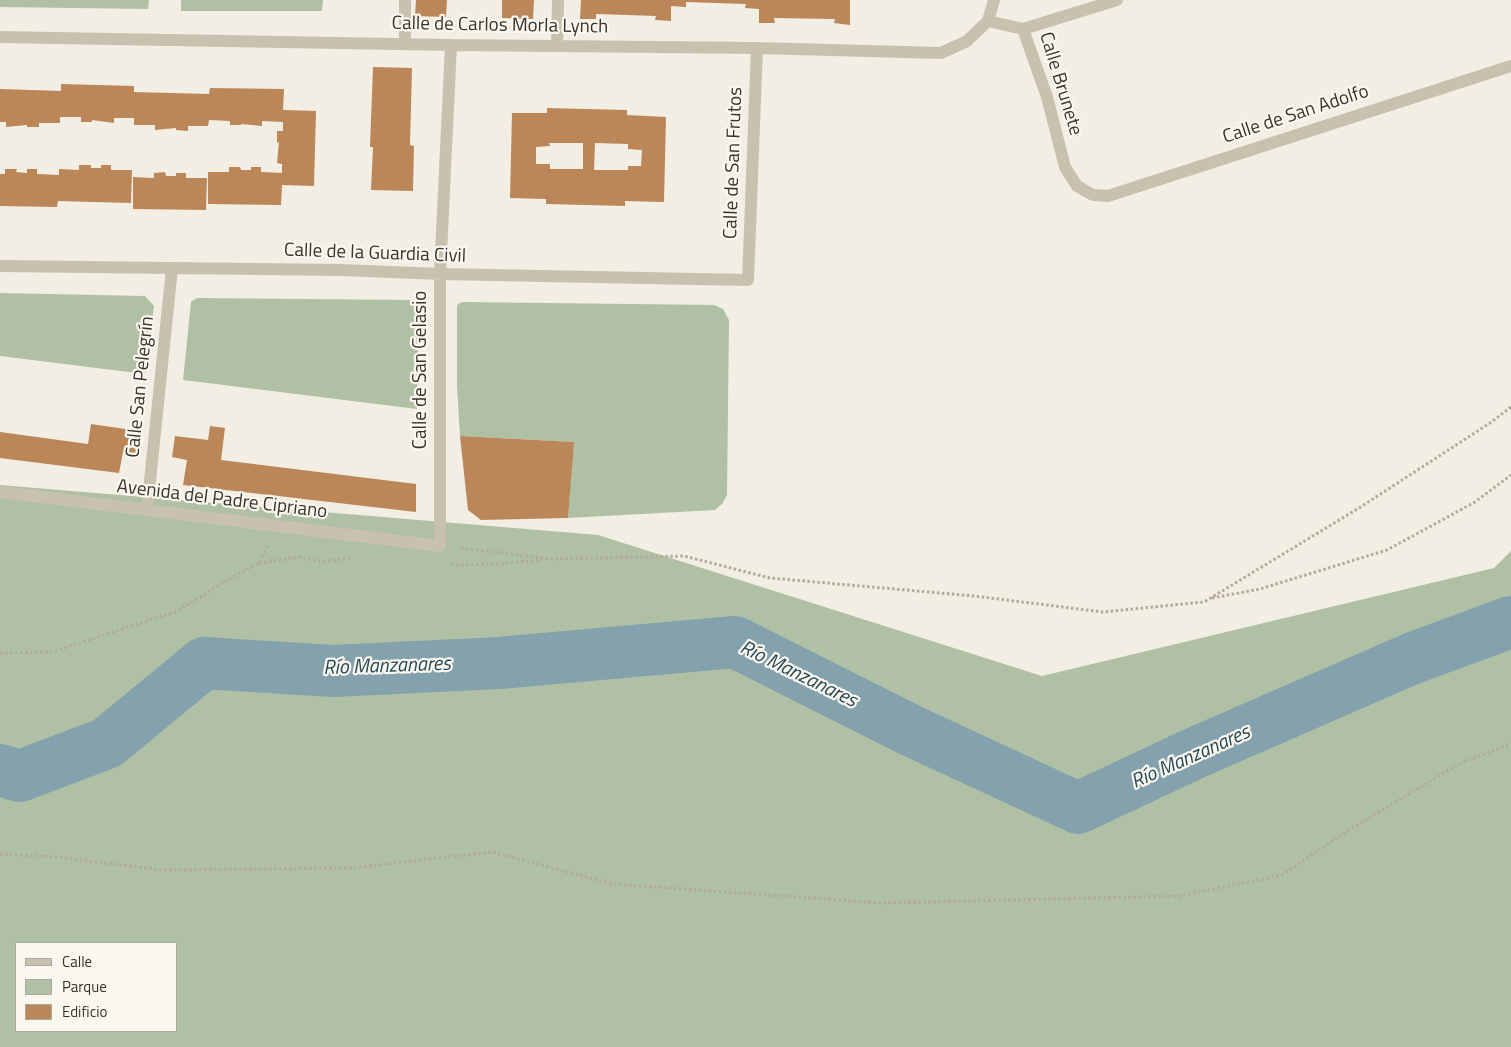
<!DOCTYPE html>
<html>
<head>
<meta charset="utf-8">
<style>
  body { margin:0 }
  #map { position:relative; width:1511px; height:1047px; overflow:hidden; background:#f2eee3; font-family:"Titillium Web",sans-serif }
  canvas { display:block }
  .legend { position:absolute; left:15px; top:942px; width:162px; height:90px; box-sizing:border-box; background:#faf7ef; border:1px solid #ada9a1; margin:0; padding:6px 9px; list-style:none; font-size:15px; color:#39332d }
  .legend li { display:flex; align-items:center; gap:10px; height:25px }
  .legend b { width:25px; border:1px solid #ada9a1 }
</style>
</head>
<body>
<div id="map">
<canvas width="1511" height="1047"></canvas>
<ul class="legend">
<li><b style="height:6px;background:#c9c1af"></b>Calle</li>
<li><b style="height:14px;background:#b0c0a4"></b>Parque</li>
<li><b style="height:14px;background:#bb8658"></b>Edificio</li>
</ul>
</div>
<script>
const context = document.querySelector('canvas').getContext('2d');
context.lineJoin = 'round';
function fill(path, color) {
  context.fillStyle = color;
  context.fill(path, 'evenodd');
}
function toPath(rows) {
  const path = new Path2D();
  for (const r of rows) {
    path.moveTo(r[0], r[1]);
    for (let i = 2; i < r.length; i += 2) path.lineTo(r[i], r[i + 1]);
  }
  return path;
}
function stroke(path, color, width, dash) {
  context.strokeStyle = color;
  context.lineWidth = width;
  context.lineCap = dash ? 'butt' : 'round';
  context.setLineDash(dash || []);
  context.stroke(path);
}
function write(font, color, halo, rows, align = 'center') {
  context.font = font + ' "Titillium Web",sans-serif';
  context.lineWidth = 4.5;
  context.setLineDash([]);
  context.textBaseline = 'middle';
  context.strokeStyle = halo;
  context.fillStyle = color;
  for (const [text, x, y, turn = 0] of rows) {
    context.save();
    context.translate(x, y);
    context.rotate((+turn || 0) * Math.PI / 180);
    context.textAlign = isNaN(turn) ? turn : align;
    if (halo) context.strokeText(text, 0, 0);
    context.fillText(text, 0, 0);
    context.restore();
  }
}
fill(toPath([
  [0,0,149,0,148,9,0,7],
  [181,0,323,0,322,11,181,11],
  [0,293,145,296,154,306,145,374,0,356],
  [197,298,412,300,419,308,417,409,183,380,191,302],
  [462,302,714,305,723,309,729,320,727,495,722,504,715,510,568,518,573,442,460,436,457,386,457,305],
  [0,485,598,535,1042,676,1494,568,1511,551,1511,1047,0,1047],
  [16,943,176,943,176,1031,16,1031]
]), '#b0c0a4');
stroke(toPath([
  [0,770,20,776,107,743,204,663,333,671,499,663,735,642,912,731,1078,808,1195,753,1413,658,1511,622]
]), '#84a2ad', 52);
fill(toPath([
  [416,0,447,0,446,17,415,16],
  [502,0,534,0,533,19,502,18],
  [581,0,850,0,850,25,834,23,835,19,774,18,775,23,759,23,759,9,745,8,746,4,686,2,686,7,671,6,671,21,655,20,656,16,596,14,596,19,580,19],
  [373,67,412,68,410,145,414,146,413,191,371,190,373,147,370,147],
  [61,84,134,86,134,92,209,94,210,88,284,89,283,110,316,111,314,186,282,185,281,205,208,204,208,172,229,172,229,167,240,167,241,170,251,170,251,167,261,167,261,172,282,173,282,164,277,163,279,142,277,143,277,131,283,131,283,122,262,121,262,126,241,124,241,125,230,125,230,121,209,120,208,126,188,126,188,131,176,130,176,128,155,130,155,125,134,125,134,118,114,118,114,123,92,120,92,122,81,122,81,117,60,117,60,123,39,123,39,127,27,127,27,125,6,127,6,122,0,122,0,89,61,91],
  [547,108,627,110,627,115,666,117,664,202,625,201,625,206,546,204,546,199,510,198,512,113,547,113],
  [549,143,583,143,583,169,550,169,550,164,536,164,536,147,550,146],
  [595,143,628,144,628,149,642,150,641,166,628,166,628,170,594,170],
  [79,165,91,165,91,168,101,168,101,165,111,165,111,170,132,170,131,203,58,201,57,207,0,206,0,174,5,174,5,169,17,169,16,172,27,173,27,169,37,169,37,174,59,175,59,169,79,170],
  [165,172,166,176,176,176,176,173,186,173,186,178,207,178,206,210,133,209,133,177,154,178,154,173],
  [91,424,139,431,136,453,123,452,119,473,0,458,0,432,88,444],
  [210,426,225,428,221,460,416,484,416,512,183,485,187,460,172,457,175,436,208,440],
  [460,436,574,442,568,518,481,520,468,510]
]), '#bb8658');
stroke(toPath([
  [461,548,551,559,684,556,770,578,974,596,1103,612,1204,602,1359,508,1490,423,1511,407],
  [259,563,301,557,321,562,353,558],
  [451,565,496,564,542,560],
  [1212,598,1260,589,1387,550,1475,502,1511,475],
  [0,653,52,652,178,611,229,579,259,563,268,545],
  [0,854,57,857,161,870,351,868,492,852,613,884,881,903,1179,896,1282,875,1344,833,1459,764,1511,744]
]), '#b3aa97', 3, [2.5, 2.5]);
stroke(toPath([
  [988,21,1023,29,1047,97,1065,167,1077,186,1093,195,1108,196,1511,66],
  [988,21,994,0],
  [1023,29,1117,0],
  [0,37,451,45,757,48,941,53,967,41,988,21],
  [405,44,405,0],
  [557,46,558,0],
  [0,266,342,270,440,274,748,280,757,48],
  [0,492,440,546,440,274,451,45],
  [147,510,172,268]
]), '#c9c1af', 12);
write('19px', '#39332d', '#faf7ef', [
  ["Calle de Carlos Morla Lynch",500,26,1],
  ["Calle Brunete",1060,84,73],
  ["Calle de San Adolfo",1296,115,-18],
  ["Calle de San Frutos",734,163,-88],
  ["Calle de la Guardia Civil",375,254,2],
  ["Calle de San Gelasio",421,370,-90],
  ["Calle San Pelegrín",141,387,-84],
  ["Avenida del Padre Cipriano",222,500,7]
]);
write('italic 20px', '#254957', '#faf7ef', [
  ["Río Manzanares",387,667,-2],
  ["Río Manzanares",798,675,26],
  ["Río Manzanares",1191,758,-24]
]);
</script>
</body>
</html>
